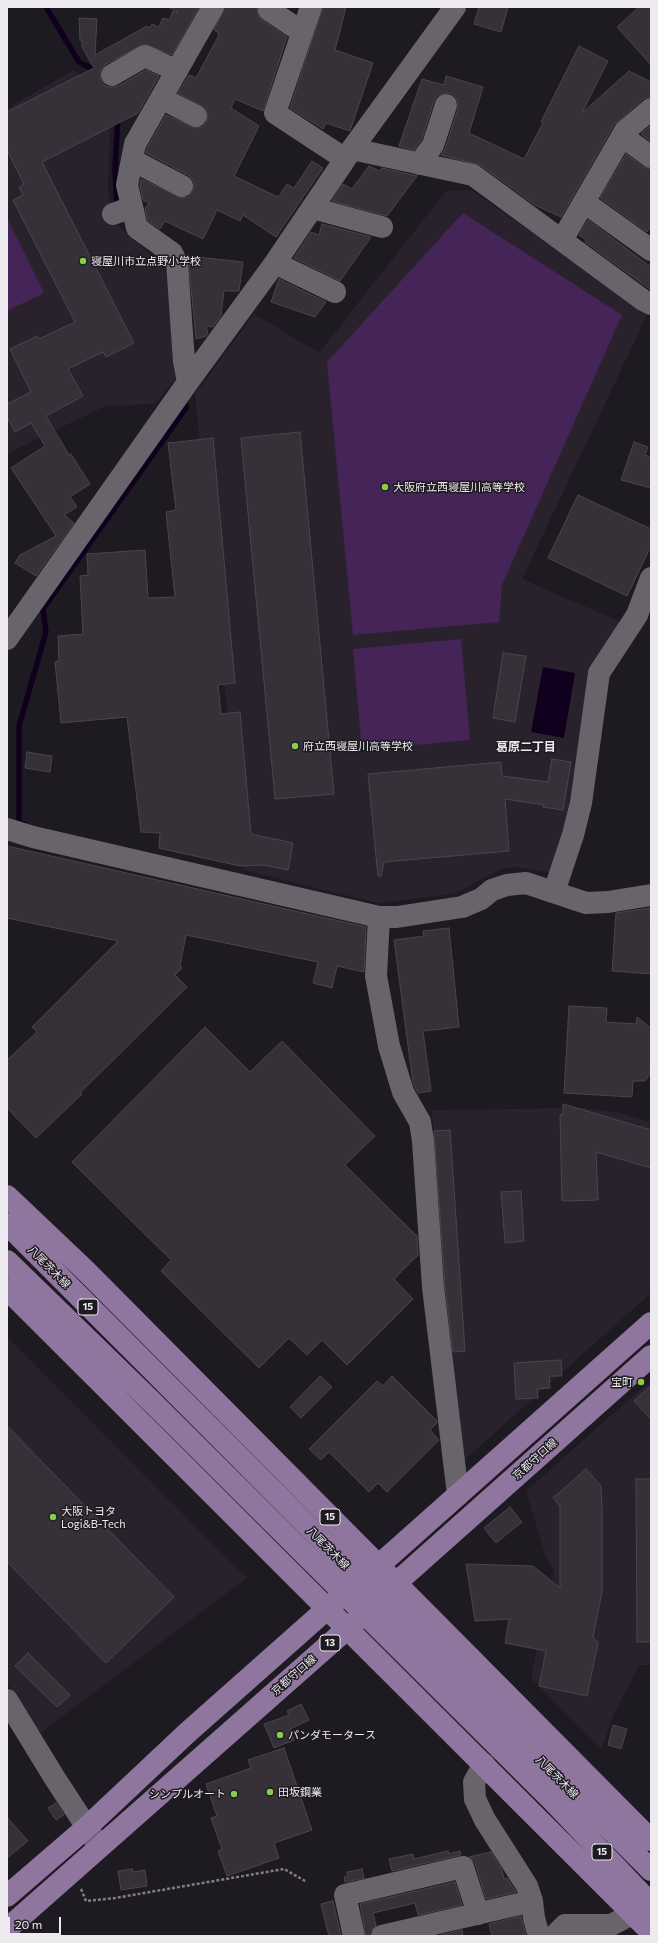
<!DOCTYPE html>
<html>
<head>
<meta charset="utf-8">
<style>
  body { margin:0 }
  #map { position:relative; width:658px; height:1943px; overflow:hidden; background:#1e1a21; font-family:Commissioner,sans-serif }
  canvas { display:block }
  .frame { position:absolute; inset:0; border:8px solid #edebef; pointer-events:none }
  .scale { position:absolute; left:8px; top:1917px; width:53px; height:18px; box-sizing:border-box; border:2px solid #edebef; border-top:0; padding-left:5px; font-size:12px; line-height:14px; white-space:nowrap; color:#edebef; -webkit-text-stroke:3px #1e1a21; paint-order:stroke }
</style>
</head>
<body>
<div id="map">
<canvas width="658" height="1943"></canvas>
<div class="frame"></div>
<div class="scale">20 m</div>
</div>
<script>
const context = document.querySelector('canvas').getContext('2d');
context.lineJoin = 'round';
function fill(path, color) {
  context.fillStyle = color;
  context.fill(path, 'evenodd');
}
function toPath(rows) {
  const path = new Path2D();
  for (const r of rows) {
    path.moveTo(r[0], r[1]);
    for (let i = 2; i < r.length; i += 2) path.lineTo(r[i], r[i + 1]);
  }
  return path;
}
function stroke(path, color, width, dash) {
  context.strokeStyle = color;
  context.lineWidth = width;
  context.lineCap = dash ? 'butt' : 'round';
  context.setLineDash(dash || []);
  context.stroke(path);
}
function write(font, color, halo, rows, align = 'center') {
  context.font = font + ' Commissioner,"Noto Sans JP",sans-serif';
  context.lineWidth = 3;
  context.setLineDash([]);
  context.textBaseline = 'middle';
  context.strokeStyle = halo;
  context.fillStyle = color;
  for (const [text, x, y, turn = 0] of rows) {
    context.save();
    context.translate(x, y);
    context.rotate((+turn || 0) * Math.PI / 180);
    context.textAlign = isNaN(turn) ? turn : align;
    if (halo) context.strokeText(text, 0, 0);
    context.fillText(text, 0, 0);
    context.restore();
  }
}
fill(toPath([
  [73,70,98,83,111,113,108,191,111,210,116,224,163,265,167,277,176,378,155,404,105,406,7,454,7,109],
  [471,190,648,313,522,579,621,622,567,825,553,873,514,867,499,870,454,894,378,903,243,870,195,394,254,314,319,353,446,191],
  [581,1108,616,1112,651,1122,651,1293,463,1461,441,1280,432,1110],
  [7,1337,247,1578,39,1734,7,1683],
  [651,1380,651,1665,639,1665,613,1716,602,1749,531,1678,554,1571,546,1558,526,1491]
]), '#29222d');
fill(toPath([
  [463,213,622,315,502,585,499,622,353,635,327,362],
  [7,218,44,293,7,311],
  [461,639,470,740,362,750,353,649]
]), '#452457');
fill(toPath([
  [543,667,575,673,564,738,531,732]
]), '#11001d');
stroke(toPath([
  [46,7,79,62,98,72],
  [117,207,115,169,118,116],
  [24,824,19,823,19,726,46,632,43,609,186,408,185,401]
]), '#11001d', 5.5);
const building = toPath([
  [168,7,199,7,172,55,144,44,106,64,101,69,100,75,101,81,105,86,112,87,118,86,146,70,159,76,138,113,42,162,134,343,106,357,103,352,68,369,83,396,46,416,69,455,71,454,90,484,70,497,77,507,64,515,74,523,36,576,15,563,20,555,56,536,11,468,45,446,31,423,15,432,7,417,7,404,31,392,10,349,37,336,39,339,75,322,13,200,23,195,19,187,24,184,7,150,7,112,94,68,82,47,82,41,80,40,79,18,97,19,95,55,147,26,150,28,152,24,159,27,163,18,169,20,173,11,177,13,178,12,168,7],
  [225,7,257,7,258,15,262,20,287,37,263,111,235,99,231,108,259,126,234,176,278,197,287,184,294,188,312,161,323,168,276,237,243,215,240,221,217,210,203,239,165,221,160,229,148,221,145,209,149,203,143,200,140,185,141,179,182,198,188,197,193,191,194,185,193,180,188,175,146,153,147,148,166,115,196,128,202,127,207,122,208,115,206,109,178,93,189,75,196,78,218,37,219,33,214,30,225,7],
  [323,7,346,7,335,50,373,63,350,131,326,123,323,129,290,108,323,7],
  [479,7,508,7,501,32,474,24,479,7],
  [639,7,651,7,651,65,617,27,639,7],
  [579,46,608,61,582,113,629,71,651,82,651,97,643,99,614,125,561,217,535,205,480,165,441,155,445,149,458,108,458,102,455,96,450,93,443,93,437,96,434,101,422,139,414,150,399,146,422,79,444,85,446,76,483,87,469,133,524,159,543,123,541,122,579,46],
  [651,125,651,142,641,134,651,125],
  [626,154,644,167,651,169,651,226,647,232,600,198,626,154],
  [369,166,380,171,382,168,417,176,387,216,332,201,343,184,352,189,369,166],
  [588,220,651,267,651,290,585,242,586,240,579,235,588,220],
  [322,224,371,237,340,281,294,258,311,232,319,235,322,224],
  [188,256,243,262,239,291,224,291,221,316,213,327,206,326,208,333,206,336,196,339,188,256],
  [279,279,326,302,315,317,271,302,279,279],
  [300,432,334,794,275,799,241,438,300,432],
  [213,438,235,683,218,685,221,714,240,712,251,834,293,843,288,870,263,865,240,866,159,848,160,833,141,832,127,717,61,723,55,662,59,661,58,636,83,634,80,576,88,575,87,554,145,550,148,598,175,597,166,512,176,510,168,443,213,438],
  [634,442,648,447,645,455,651,457,651,488,621,480,634,442],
  [578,495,651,529,651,546,627,596,548,558,578,495],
  [503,653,526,656,515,722,493,718,503,653],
  [27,752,52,756,50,772,25,768,27,752],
  [552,759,571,762,563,810,543,807,544,805,505,799,509,851,384,862,381,876,378,876,368,774,501,762,502,776,548,782,552,759],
  [7,846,366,927,364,972,337,966,332,988,313,983,318,962,186,935,180,966,182,968,175,975,187,987,80,1093,82,1094,36,1138,7,1108,7,1060,37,1032,32,1027,118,941,7,918,7,846],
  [650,908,651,974,612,971,616,913,650,908],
  [449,928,459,1027,423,1031,431,1091,418,1093,413,1083,394,940,424,936,423,931,449,928],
  [569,1006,607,1008,606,1022,636,1024,637,1017,651,1028,650,1074,645,1081,633,1081,632,1097,564,1093,569,1006],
  [205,1027,250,1072,282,1041,375,1136,345,1165,417,1236,418,1255,394,1279,413,1299,347,1365,322,1340,307,1355,289,1338,259,1368,161,1271,171,1260,72,1162,205,1027],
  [563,1104,651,1130,651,1168,596,1152,598,1200,562,1201,560,1115,563,1115,563,1104],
  [450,1130,465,1351,453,1352,445,1286,434,1131,450,1130],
  [521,1191,524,1241,505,1243,501,1192,521,1191],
  [561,1360,562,1376,549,1376,550,1388,537,1389,538,1398,516,1399,514,1363,561,1360],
  [320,1376,332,1387,301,1418,290,1407,320,1376],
  [392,1376,436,1420,437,1423,430,1430,439,1440,387,1492,378,1483,369,1492,329,1452,321,1460,309,1449,377,1381,383,1386,392,1376],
  [651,1385,651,1419,634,1401,651,1385],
  [7,1426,174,1597,106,1663,7,1562,7,1426],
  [586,1469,601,1486,602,1509,602,1592,593,1637,598,1643,587,1696,539,1686,546,1651,505,1643,509,1619,475,1621,466,1564,533,1566,560,1588,560,1506,553,1498,586,1469],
  [636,1479,651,1479,651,1642,637,1642,636,1479],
  [510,1507,522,1522,496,1543,484,1528,510,1507],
  [28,1653,70,1695,57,1707,15,1666,28,1653],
  [301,1704,309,1720,290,1729,294,1740,274,1748,264,1724,289,1715,287,1711,301,1704],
  [613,1725,627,1729,621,1749,608,1745,613,1725],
  [284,1748,312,1830,274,1843,279,1858,227,1876,218,1851,222,1849,211,1818,217,1816,206,1784,251,1768,248,1760,284,1748],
  [56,1803,64,1815,56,1820,48,1808,56,1803],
  [7,1817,28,1841,7,1858,7,1817],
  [448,1851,449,1854,460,1851,461,1855,392,1871,389,1859,413,1854,414,1859,448,1851],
  [491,1852,502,1870,504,1879,507,1878,516,1892,486,1899,475,1863,469,1857,491,1852],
  [132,1869,133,1872,145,1870,147,1886,121,1890,118,1871,132,1869],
  [362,1869,364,1878,345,1882,344,1877,348,1876,347,1872,362,1869],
  [455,1882,462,1905,418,1915,415,1903,373,1913,376,1926,370,1932,370,1936,366,1936,360,1904,455,1882],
  [333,1901,341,1936,329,1936,321,1904,333,1901],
  [521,1916,526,1936,492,1936,489,1924,521,1916],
  [462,1930,463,1936,437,1936,462,1930]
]);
fill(building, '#363139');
stroke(building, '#4a454d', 1);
stroke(toPath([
  [81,1889,86,1901,115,1898,284,1869,307,1882]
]), '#817e83', 2.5, [3, 2]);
stroke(toPath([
  [311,7,275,113,345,159],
  [269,10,302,32],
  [112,75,145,56,177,71],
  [161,98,196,116],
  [622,136,651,157],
  [352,149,473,175,643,300,651,304],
  [132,160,182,186],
  [419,164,433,145,446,105],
  [584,202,651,250],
  [312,208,382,227],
  [113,214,132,207],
  [562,240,625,131,651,109],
  [275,263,335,292],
  [188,382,184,361,177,263,172,253,137,228,127,185,135,144,213,7],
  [7,639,188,382,275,263,352,149,455,7],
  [7,829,33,837,379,917,397,917,462,907,481,899,492,890,507,885,526,883,586,903,608,902,651,895],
  [554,892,573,835,581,803,599,673,637,615,651,578],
  [379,917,376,976,389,1046,403,1092,420,1122,423,1141,433,1287,458,1495],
  [7,1700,54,1777,99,1846],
  [484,1764,474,1782,475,1799,485,1820,527,1886,532,1901,534,1918,539,1936],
  [354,1936,345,1895,463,1867,478,1914],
  [382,1936,532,1901],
  [554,1936,565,1925,611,1925,632,1914]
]), '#69646c', 22);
stroke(toPath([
  [7,1196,86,1271,651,1840],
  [7,1224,651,1870],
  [7,1261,153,1403,552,1800,651,1904],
  [7,1289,651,1932],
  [368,1575,651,1323],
  [386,1592,651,1356],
  [7,1896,87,1827,187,1733,337,1600],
  [7,1929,357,1620]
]), '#8f769e', 22);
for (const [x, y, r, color] of [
  [83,261,4,"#8ace47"],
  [385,487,4,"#8ace47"],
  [295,746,4,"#8ace47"],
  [641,1382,4,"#8ace47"],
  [53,1517,4,"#8ace47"],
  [280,1735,4,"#8ace47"],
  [270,1792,4,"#8ace47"],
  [234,1794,4,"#8ace47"]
]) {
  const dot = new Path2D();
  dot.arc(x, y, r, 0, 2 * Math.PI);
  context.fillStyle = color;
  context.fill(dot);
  stroke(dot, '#1e1a21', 1.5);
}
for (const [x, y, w] of [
  [88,1307,20],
  [330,1517,20],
  [330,1643,20],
  [602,1852,20]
]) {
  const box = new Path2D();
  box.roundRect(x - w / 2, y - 8, w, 16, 3);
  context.fillStyle = '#1e1a21';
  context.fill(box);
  stroke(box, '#edebef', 1);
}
write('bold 10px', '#edebef', null, [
  ["15",88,1307],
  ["15",330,1517],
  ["13",330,1643],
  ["15",602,1852]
]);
write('11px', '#edebef', '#1e1a21', [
  ["寝屋川市立点野小学校",91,261],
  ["大阪府立西寝屋川高等学校",393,487],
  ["府立西寝屋川高等学校",303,746],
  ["宝町",633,1382,"right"],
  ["大阪トヨタ",61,1511],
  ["Logi&B-Tech",61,1524],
  ["パンダモータース",288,1735],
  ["田坂鋼業",278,1792],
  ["シンプルオート",226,1794,"right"]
], 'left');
write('11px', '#edebef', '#1e1a21', [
  ["八尾茨木線",49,1267,45],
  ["京都守口線",535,1459,-42],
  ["八尾茨木線",328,1548,45],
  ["京都守口線",294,1675,-41],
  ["八尾茨木線",557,1777,45]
]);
write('bold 12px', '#edebef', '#1e1a21', [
  ["葛原二丁目",526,747]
]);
</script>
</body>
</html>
